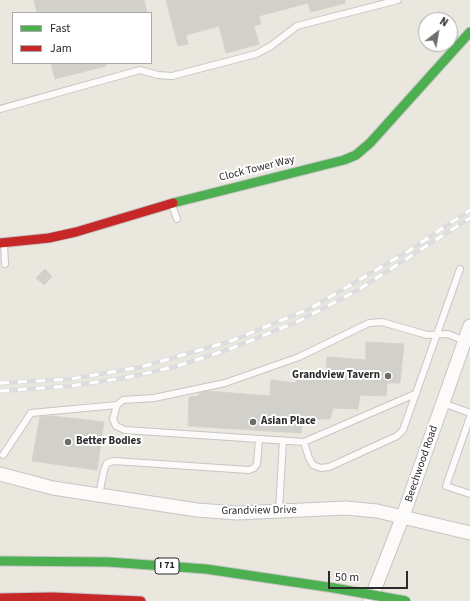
<!DOCTYPE html>
<html>
<head>
<meta charset="utf-8">
<style>
  body { margin:0 }
  #map { position:relative; width:470px; height:601px; overflow:hidden; background:#eae7df; font-family:"Source Sans 3",sans-serif }
  canvas { display:block }
  .legend { position:absolute; left:12px; top:12px; width:140px; height:52px; box-sizing:border-box; background:#fff; border:1px solid #aaa; margin:0; padding:5px 7px; list-style:none; font-size:12px; color:#2a2a2a }
  .legend li { display:flex; align-items:center; gap:8px; height:20px }
  .legend b { width:20px; border:1px solid #aaa }
  .north { position:absolute; left:418px; top:12px; width:40px; height:40px; box-sizing:border-box; background:#fff; border:1px solid #aaa; border-radius:50%; rotate:31deg; font-size:11px; font-weight:700; line-height:16px; text-align:center; color:#2a2a2a }
  .north::after { content:''; display:block; margin:auto; width:14px; height:18px; background:#6d6c69; clip-path:polygon(50% 0,100% 100%,50% 72%,0 100%) }
  .scale { position:absolute; left:328px; top:571px; width:80px; height:18px; box-sizing:border-box; border:2px solid #2a2a2a; border-top:0; padding-left:5px; font-size:12px; line-height:14px; white-space:nowrap; color:#2a2a2a; -webkit-text-stroke:3px #fff; paint-order:stroke }
</style>
</head>
<body>
<div id="map">
<canvas width="470" height="601"></canvas>
<ul class="legend">
<li><b style="height:5px;background:#4caf50"></b>Fast</li>
<li><b style="height:5px;background:#c62828"></b>Jam</li>
</ul>
<div class="north">N</div>
<div class="scale">50 m</div>
</div>
<script>
const context = document.querySelector('canvas').getContext('2d');
context.lineJoin = 'round';
function fill(path, color) {
  context.fillStyle = color;
  context.fill(path, 'evenodd');
}
function toPath(rows) {
  const path = new Path2D();
  for (const r of rows) {
    path.moveTo(r[0], r[1]);
    for (let i = 2; i < r.length; i += 2) path.lineTo(r[i], r[i + 1]);
  }
  return path;
}
function stroke(path, color, width, dash) {
  context.strokeStyle = color;
  context.lineWidth = width;
  context.lineCap = dash ? 'butt' : 'round';
  context.setLineDash(dash || []);
  context.stroke(path);
}
function write(font, color, halo, rows, align = 'center') {
  context.font = font + ' "Source Sans 3",sans-serif';
  context.lineWidth = 4;
  context.setLineDash([]);
  context.textBaseline = 'middle';
  context.strokeStyle = halo;
  context.fillStyle = color;
  for (const [text, x, y, turn = 0] of rows) {
    context.save();
    context.translate(x, y);
    context.rotate((+turn || 0) * Math.PI / 180);
    context.textAlign = isNaN(turn) ? turn : align;
    if (halo) context.strokeText(text, 0, 0);
    context.fillText(text, 0, 0);
    context.restore();
  }
}
const building = toPath([
  [34,0,144,0,147,13,37,13,34,0],
  [166,0,345,0,345,3,311,12,308,3,259,16,261,24,254,26,259,44,226,53,219,26,186,35,188,44,178,46,166,0],
  [51,63,105,63,106,66,55,79,51,63],
  [45,269,52,277,44,285,36,278,45,269],
  [366,342,404,344,400,383,387,383,386,396,360,395,358,409,333,408,330,419,303,419,301,433,188,426,189,397,199,396,199,393,207,391,270,396,271,380,296,383,298,370,326,373,327,357,366,360,366,342],
  [51,416,104,422,97,470,32,461,40,417,51,416]
]);
fill(building, '#d2d0cb');
stroke(building, '#d5d2cb', 1);
const lane = toPath([
  [0,109,140,70,158,75,172,76,256,54,271,46,297,26,398,0],
  [172,205,177,219],
  [4,245,5,264],
  [415,394,304,442,125,430,116,426,113,419,117,405,123,400,154,398,225,383,299,357,369,323,382,322,427,335,448,334,465,341],
  [443,403,470,413],
  [470,417,446,486,470,494],
  [304,442,309,458,313,465,321,468,329,467,397,436,403,430,460,269],
  [3,455,31,413,117,405],
  [99,495,104,470,107,463,114,461,249,470,254,468,257,464,259,439],
  [279,511,283,440]
]);
const street = toPath([
  [0,474,53,488,197,510,237,513,346,508,377,511,470,533],
  [370,601,403,516,470,326]
]);
const fast = toPath([
  [173,203,344,160,356,155,370,143,470,32],
  [0,561,108,562,206,569,334,588]
]);
const jam = toPath([
  [0,243,49,238,76,232,173,203],
  [0,598,53,597,141,601]
]);
stroke(lane, '#c7c5c5', 8);
stroke(street, '#c7c5c5', 15);
stroke(fast, '#c7c5c5', 11);
stroke(jam, '#c7c5c5', 11);
stroke(lane, '#fcfbfa', 6);
stroke(street, '#fcfbfa', 13);
stroke(fast, '#4caf50', 9);
stroke(jam, '#c62828', 9);
const rail = toPath([
  [0,383,70,379,141,367,231,341,311,308,407,252,470,210],
  [0,391,70,386,124,378,174,367,230,349,299,321,358,290,470,218]
]);
stroke(rail, '#dddddf', 4.5);
stroke(rail, '#fff', 3, [9]);
const fastBridge = toPath([
  [334,588,406,601]
]);
stroke(fastBridge, '#c5c4c1', 11, []);
stroke(fastBridge, '#4caf50', 9);
for (const [x, y, r, color] of [
  [388,376,4,"#6d6c69"],
  [253,422,4,"#6d6c69"],
  [68,442,4,"#6d6c69"]
]) {
  const dot = new Path2D();
  dot.arc(x, y, r, 0, 2 * Math.PI);
  context.fillStyle = color;
  context.fill(dot);
  stroke(dot, '#fff', 1.5);
}
for (const [x, y, w] of [
  [167,566,24]
]) {
  const box = new Path2D();
  box.roundRect(x - w / 2, y - 8, w, 16, 3);
  context.fillStyle = '#fff';
  context.fill(box);
  stroke(box, '#2a2a2a', 1);
}
write('bold 10px', '#2a2a2a', null, [
  ["I 71",167,566]
]);
write('11px', '#2a2a2a', '#fff', [
  ["Clock Tower Way",257,169,-14],
  ["Beechwood Road",422,464,-71],
  ["Grandview Drive",259,511,-1]
]);
write('bold 11px', '#2a2a2a', '#fff', [
  ["Grandview Tavern",380,376,"right"],
  ["Asian Place",261,422],
  ["Better Bodies",76,442]
], 'left');
</script>
</body>
</html>
